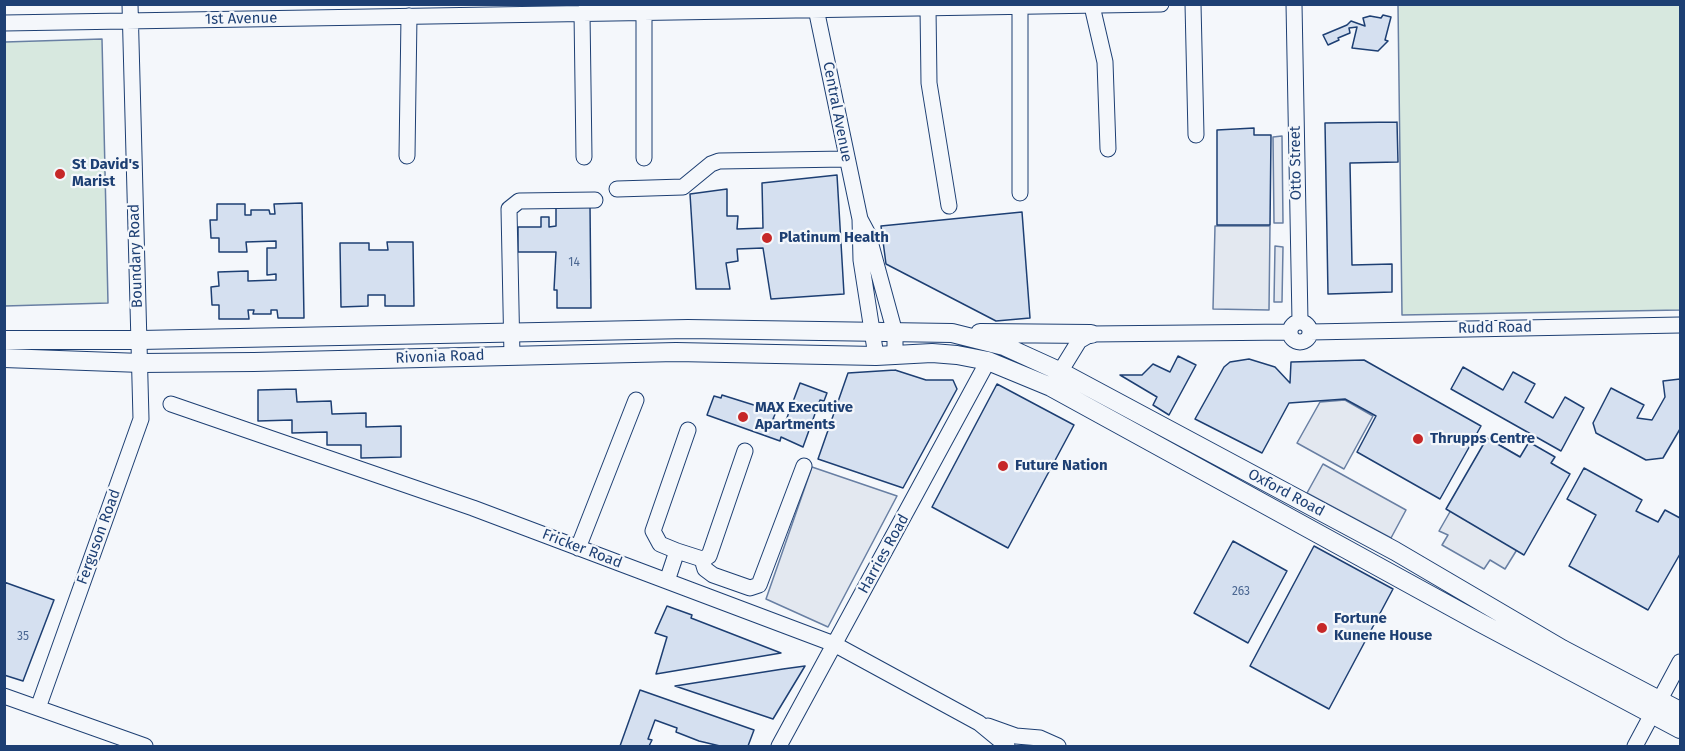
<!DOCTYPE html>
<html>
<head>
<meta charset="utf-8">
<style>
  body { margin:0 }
  #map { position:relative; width:1685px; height:751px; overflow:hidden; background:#f4f7fb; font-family:"Fira Sans",sans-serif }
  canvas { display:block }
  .frame { position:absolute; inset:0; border:6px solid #1d3f73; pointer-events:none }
</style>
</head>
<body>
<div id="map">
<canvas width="1685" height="751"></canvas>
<div class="frame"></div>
</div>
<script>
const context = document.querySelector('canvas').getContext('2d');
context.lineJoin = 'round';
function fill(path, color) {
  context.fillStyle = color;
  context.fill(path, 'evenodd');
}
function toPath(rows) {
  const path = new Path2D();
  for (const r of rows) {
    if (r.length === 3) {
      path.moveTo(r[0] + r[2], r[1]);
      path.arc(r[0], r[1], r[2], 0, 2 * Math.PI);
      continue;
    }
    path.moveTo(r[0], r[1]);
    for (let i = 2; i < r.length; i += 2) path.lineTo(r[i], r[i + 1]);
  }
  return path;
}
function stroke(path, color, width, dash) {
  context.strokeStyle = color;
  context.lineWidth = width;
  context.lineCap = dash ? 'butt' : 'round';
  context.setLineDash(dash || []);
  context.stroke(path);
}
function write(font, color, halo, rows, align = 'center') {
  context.font = font + ' "Fira Sans",sans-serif';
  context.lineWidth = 4.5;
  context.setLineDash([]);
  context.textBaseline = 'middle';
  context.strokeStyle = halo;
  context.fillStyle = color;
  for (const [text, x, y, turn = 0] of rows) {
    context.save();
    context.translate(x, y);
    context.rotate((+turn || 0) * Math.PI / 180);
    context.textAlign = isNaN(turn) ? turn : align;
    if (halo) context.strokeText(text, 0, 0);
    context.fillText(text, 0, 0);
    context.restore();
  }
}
const green = toPath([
  [1398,5,1680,5,1680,310,1402,315,1398,5],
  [102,39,108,303,5,306,5,42,102,39]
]);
fill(green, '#d7e8df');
stroke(green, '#687fa3', 1.5);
const parking = toPath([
  [1282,136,1283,223,1274,223,1273,137,1282,136],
  [1215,226,1270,226,1269,310,1213,309,1215,226],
  [1275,246,1283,247,1282,302,1274,302,1275,246],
  [1345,400,1373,416,1344,469,1297,443,1320,402,1345,400],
  [1491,440,1560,480,1505,569,1490,560,1484,569,1442,545,1448,535,1439,531,1491,440],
  [1323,464,1406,510,1391,538,1307,493,1323,464],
  [812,467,897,496,828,627,766,599,812,467]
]);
fill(parking, '#e3e8f0');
stroke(parking, '#687fa3', 1.5);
const building = toPath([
  [1383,15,1391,17,1385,40,1388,41,1378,51,1352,48,1357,27,1349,28,1350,33,1338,38,1339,40,1328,45,1323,35,1347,25,1351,21,1365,26,1363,18,1370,16,1381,18,1383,15],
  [1397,122,1398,162,1350,163,1352,265,1392,264,1392,292,1328,294,1325,123,1397,122],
  [1254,128,1254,135,1271,135,1270,225,1217,225,1217,130,1254,128],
  [837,175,844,294,771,299,763,248,737,249,738,261,726,263,730,289,696,289,690,194,727,189,727,216,738,216,737,229,763,228,762,183,837,175],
  [302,203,304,318,278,318,277,310,271,310,271,314,253,314,254,310,248,310,249,319,219,319,219,305,212,305,211,287,219,286,218,272,248,271,248,281,276,280,276,274,267,275,267,248,276,248,276,241,246,242,247,252,219,252,219,238,211,238,210,220,217,220,217,204,245,204,245,215,251,215,251,210,269,210,270,214,275,214,274,204,302,203],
  [556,205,590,205,591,308,557,308,557,290,554,290,556,252,518,252,518,227,541,227,541,217,549,217,549,227,556,226,556,205],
  [1022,212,1030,318,996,321,886,264,881,226,1022,212],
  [387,242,413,242,414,306,385,306,385,295,368,295,368,306,341,307,340,243,369,243,369,250,388,250,387,242],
  [1178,356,1196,365,1169,415,1153,405,1157,397,1120,375,1142,375,1153,364,1170,372,1178,356],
  [1249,359,1275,367,1290,383,1291,362,1364,360,1481,426,1440,499,1357,452,1376,416,1345,399,1289,403,1262,453,1195,419,1224,367,1230,362,1249,359],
  [1463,367,1503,390,1513,372,1535,384,1525,402,1553,418,1565,397,1584,408,1561,451,1451,389,1463,367],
  [895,370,926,380,953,380,957,389,903,488,818,459,848,373,895,370],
  [1680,379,1680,429,1663,458,1646,460,1596,433,1593,423,1611,388,1644,405,1637,418,1652,420,1665,397,1663,381,1680,379],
  [800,383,827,393,824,401,820,400,803,447,781,437,780,441,707,415,714,396,721,398,722,395,776,412,773,419,785,423,800,383],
  [997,384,1074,425,1008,548,932,507,997,384],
  [296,389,297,402,331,401,332,414,366,413,366,427,401,426,401,457,361,458,361,445,327,445,327,432,292,433,292,420,258,421,258,390,296,389],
  [1487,438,1520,457,1529,442,1555,457,1551,463,1570,474,1524,555,1446,509,1487,438],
  [1584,468,1642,500,1636,511,1658,522,1665,510,1680,518,1680,554,1648,610,1569,566,1596,515,1567,499,1584,468],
  [1233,541,1287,571,1248,643,1194,613,1233,541],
  [1314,546,1393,589,1329,709,1250,666,1314,546],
  [4,582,54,600,23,681,4,675,4,582],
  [667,606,692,615,691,618,781,653,656,674,667,637,655,633,667,606],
  [805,666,773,719,675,686,783,669,805,666],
  [640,690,754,730,748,746,720,746,699,741,676,732,677,728,655,720,648,739,652,740,649,746,620,746,640,690]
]);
fill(building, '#d5e0f0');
stroke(building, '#1d3f73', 1.5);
const minor = toPath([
  [815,4,860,219,861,260,876,356],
  [1193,4,1196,135],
  [1294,4,1300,321],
  [1092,6,1105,62,1108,149],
  [1020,7,1020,193],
  [928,8,929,83,949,206],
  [582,13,584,157],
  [644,13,644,158],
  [4,23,1161,4],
  [407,156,409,16],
  [617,189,683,187,711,164,719,161,846,159],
  [860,219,868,234,895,333,895,356],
  [1300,332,10],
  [1310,332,1680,325],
  [512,356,509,209,519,201,595,200],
  [1055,380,1079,341,1091,334,1290,332],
  [171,404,473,508,834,644,979,723,1007,746],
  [688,430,653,531,660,544,677,551,702,559,709,556,745,451],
  [578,548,636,400],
  [702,559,705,569,713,575,750,588,759,585,804,466],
  [667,581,677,551],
  [4,696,145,746],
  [38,708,141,419,130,4],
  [988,726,1016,736,1040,738,1058,746],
  [779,746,988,361],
  [1635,746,1680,662]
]);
const major = toPath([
  [980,333,1091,334],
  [4,340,140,340,688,329,952,333,1004,346,1059,371,1395,551,1562,649,1680,711],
  [4,358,141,363,254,362,676,352,876,356,932,353,957,355,988,361,1051,387,1479,622,1680,729]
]);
stroke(minor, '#1d3f73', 17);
stroke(major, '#1d3f73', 20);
stroke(minor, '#f4f7fb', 15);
stroke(major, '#f4f7fb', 18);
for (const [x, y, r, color] of [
  [60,174,6,"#c62828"],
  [767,238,6,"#c62828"],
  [743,417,6,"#c62828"],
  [1418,439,6,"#c62828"],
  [1003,466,6,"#c62828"],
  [1322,628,6,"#c62828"]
]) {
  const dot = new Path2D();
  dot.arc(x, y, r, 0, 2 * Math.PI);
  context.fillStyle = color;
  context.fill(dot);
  stroke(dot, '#f4f7fb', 2);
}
write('12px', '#4b6792', null, [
  ["14",574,263],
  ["263",1241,592],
  ["35",23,637]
]);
write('15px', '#1d3f73', '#f4f7fb', [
  ["1st Avenue",241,19,-1],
  ["Central Avenue",837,112,79],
  ["Otto Street",1296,163,-91],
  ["Boundary Road",136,256,-92],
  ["Rudd Road",1495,328,-1],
  ["Rivonia Road",440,357,-2],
  ["Oxford Road",1286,493,28],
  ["Ferguson Road",99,537,-70],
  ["Fricker Road",582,549,21],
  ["Harries Road",884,554,-61]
]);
write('bold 15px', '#1d3f73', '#f4f7fb', [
  ["St David's",72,165],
  ["Marist",72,182],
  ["Platinum Health",779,238],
  ["MAX Executive",755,408],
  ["Apartments",755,425],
  ["Thrupps Centre",1430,439],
  ["Future Nation",1015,466],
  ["Fortune",1334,619],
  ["Kunene House",1334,636]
], 'left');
</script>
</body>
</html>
